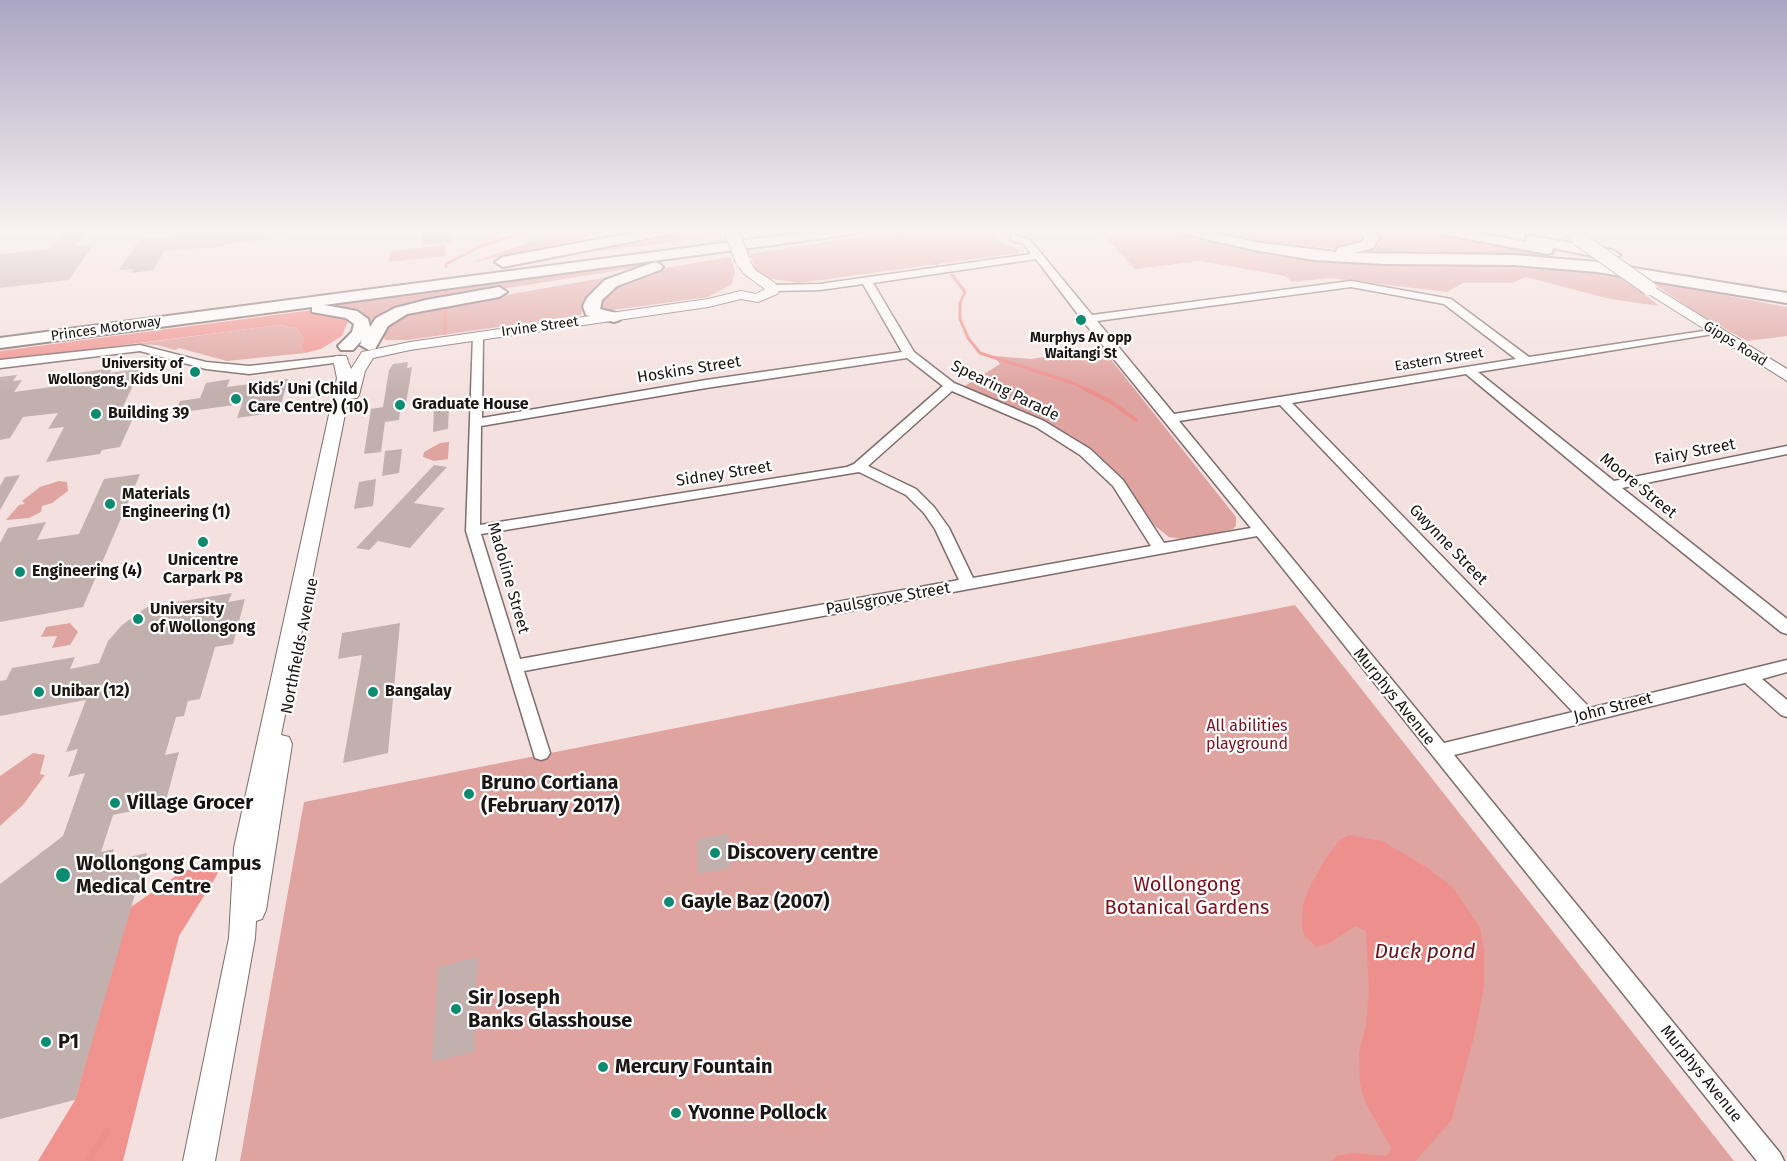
<!DOCTYPE html>
<html>
<head>
<meta charset="utf-8">
<style>
  body { margin:0 }
  canvas { display:block; background:#f4e1df }
</style>
</head>
<body>
<canvas width="1787" height="1161"></canvas>
<script>
const context = document.querySelector('canvas').getContext('2d');
context.lineJoin = 'round';
function fill(path, color) {
  context.fillStyle = color;
  context.fill(path, 'evenodd');
}
function toPath(rows) {
  const path = new Path2D();
  for (const r of rows) {
    path.moveTo(r[0], r[1]);
    for (let i = 2; i < r.length; i += 2) path.lineTo(r[i], r[i + 1]);
  }
  return path;
}
function stroke(path, color, width, dash) {
  context.strokeStyle = color;
  context.lineWidth = width;
  context.lineCap = dash ? 'butt' : 'round';
  context.setLineDash(dash || []);
  context.stroke(path);
}
function write(font, color, halo, rows, align = 'center') {
  context.font = font + ' "Fira Sans",sans-serif';
  context.lineWidth = 4.5;
  context.setLineDash([]);
  context.textBaseline = 'middle';
  context.strokeStyle = halo;
  context.fillStyle = color;
  for (const [text, x, y, turn = 0] of rows) {
    context.save();
    context.translate(x, y);
    context.rotate((+turn || 0) * Math.PI / 180);
    context.textAlign = isNaN(turn) ? turn : align;
    if (halo) context.strokeText(text, 0, 0);
    context.fillText(text, 0, 0);
    context.restore();
  }
}
fill(toPath([
  [569,230,621,230,472,263,492,255],
  [680,230,719,230,723,236,572,254],
  [899,230,1010,230,1001,232,997,240,1020,250,1017,253,799,283,766,278,756,271,750,254],
  [1098,230,1165,230,1186,237,1269,255,1338,263,1570,268,1620,275,1659,306,1610,299,1526,277,1512,283,1463,283,1447,292,1331,278,1292,282,1285,276,1200,261,1135,269],
  [1211,230,1356,230,1360,235,1358,243,1348,247,1329,248,1260,241],
  [1373,230,1418,230,1536,252,1536,258,1354,255,1379,245],
  [446,245,445,256,388,262,391,251],
  [731,257,735,273,732,284,708,297,598,312,598,298,621,281,659,269],
  [660,260,659,264,432,300,387,313,364,329,362,320,320,306],
  [614,276,587,301,581,315,408,340,385,340,382,334,387,326,410,312],
  [1649,281,1787,307,1787,336,1747,341,1702,316],
  [279,325,296,328,304,339,301,347,305,353,227,361,179,348,175,350,157,345,135,344],
  [1102,348,1236,517,1236,526,1233,529,1188,540,1169,537,1155,526,1113,469,1075,438,1038,418,963,387,1000,364,994,356,1031,359],
  [449,442,448,459,434,461,423,457,424,452,440,443],
  [59,481,67,482,68,491,52,503,42,506,41,512,29,518,6,520,19,505,25,504,22,501,40,487],
  [1295,605,1734,1161,240,1161,304,802],
  [70,623,78,632,70,645,52,648,57,636,41,637,46,627],
  [33,753,45,755,40,774,45,775,23,805,0,826,0,776]
]), '#dfa3a0');
fill(toPath([
  [328,308,348,321,342,336,321,349,305,353,301,347,304,339,296,328,279,325,0,361,0,351],
  [220,862,217,875,179,936,123,1161,38,1161,75,1100,128,909,183,871]
]), '#f0938f');
fill(toPath([
  [1349,835,1382,841,1428,868,1453,888,1480,927,1484,951,1484,987,1475,1033,1451,1121,1415,1161,1331,1161,1337,1156,1352,1153,1386,1156,1392,1149,1365,1102,1360,1084,1359,1052,1366,1026,1369,991,1366,931,1355,926,1330,943,1317,947,1305,936,1302,926,1303,905,1310,886,1328,855,1341,839]
]), '#ed8f8c');
stroke(toPath([
  [896,236,937,264],
  [446,267,446,264,479,247,530,230],
  [952,275,965,292,960,303,960,319,968,338,980,353,1073,383,1089,391],
  [446,290,446,296],
  [445,333,446,305]
]), '#ed8f8c', 3);
stroke(toPath([
  [1086,389,1111,402,1136,420]
]), '#ed8f8c', 4);
stroke(toPath([
  [88,1161,107,1131]
]), '#ed8f8c', 7);
fill(toPath([
  [65,230,87,230,75,246,94,244,69,280,0,288,0,254,50,249],
  [185,230,204,230,202,233,281,230,281,238,225,244,223,247,165,250,153,270,131,273,134,269,119,270,139,240,174,236,177,231],
  [424,230,454,230,452,242,421,245],
  [408,362,407,368,412,367,405,410,400,411,399,420,385,422,381,452,364,454,371,409,383,407,389,370,393,364],
  [112,368,110,373,141,368,122,409,138,407,120,447,102,450,100,454,46,462,64,427,48,429,58,413,23,417,10,438,0,440,0,377,17,375,13,381,22,380,14,392,58,386,64,375],
  [230,379,227,387,288,379,279,412,237,418,242,404,175,413,180,401,200,398,206,383],
  [449,407,448,429,433,432,434,409],
  [402,449,399,473,382,476,385,451],
  [434,465,447,467,414,503,445,508,410,548,378,541,369,550,356,548],
  [140,474,83,607,0,622,0,543,8,528,46,522,37,540,79,534,104,479],
  [20,475,0,510,0,486,5,477],
  [376,479,373,506,354,509,359,482],
  [232,593,228,602,245,599,233,644,215,647,200,699,188,701,184,716,176,717,165,755,179,752,165,804,113,815,101,852,114,849,111,861,147,853,75,1100,0,1119,0,884,63,836,85,773,68,777,78,749,66,752,86,700,0,716,0,681,6,680,12,668,75,657,70,669,99,663,108,641,122,625,147,607],
  [400,623,388,753,343,763,362,655,338,659,342,633],
  [729,834,730,868,698,874,697,839],
  [478,957,474,1052,432,1062,438,967]
]), '#c2b0af');
const minor = toPath([
  [1014,235,1030,240,1092,315,1351,281,1451,299,1529,357,1717,329,1717,333,1713,334,1478,372,1614,481,1787,446,1787,454,1622,488,1787,619,1787,634,1781,632,1604,489,1466,374,1292,403,1590,708,1787,660,1787,672,1762,679,1787,700,1787,717,1781,715,1745,683,1454,755,1780,1153,1784,1161,1757,1161,1257,536,524,671,550,753,547,758,541,760,535,758,466,531,473,335,481,335,483,337,482,418,706,380,902,352,863,284,820,290,772,291,767,288,772,285,820,284,1031,254,1024,244,1011,240,1011,236,1014,235],
  [1036,259,1083,321,1251,528,1164,543,1123,480,1090,449,1044,421,954,383,914,352,873,283,1036,259],
  [1351,287,1444,304,1516,359,1174,414,1097,321,1351,287],
  [907,358,943,386,854,464,847,467,480,525,481,426,706,388,907,358],
  [952,391,1036,427,1080,455,1113,486,1151,546,973,578,949,528,934,507,916,489,868,466,952,391],
  [1280,405,1573,712,1444,743,1179,421,1280,405],
  [859,472,906,495,924,513,935,529,959,580,520,659,481,534,859,472],
  [140,345,206,362,249,366,341,356,347,359,341,362,249,374,206,369,140,351,0,368,0,360,140,345]
]);
const major = toPath([
  [1559,230,1573,230,1585,239,1583,242,1575,242,1559,230],
  [743,257,748,258,755,270,775,283,779,291,777,294,758,302,741,299,708,307,410,350,373,358,365,371,359,395,357,398,348,399,281,735,289,737,292,744,266,910,262,919,256,921,255,938,215,1161,183,1161,229,938,234,848,337,378,333,359,336,356,346,356,351,369,362,352,410,342,708,299,741,291,756,294,765,289,743,273,736,261,743,257],
  [1649,284,1787,369,1787,381,1644,291,1644,285,1649,284]
]);
const highway = toPath([
  [648,230,677,230,670,234,503,267,495,262,503,257,648,230],
  [822,230,861,230,854,234,324,305,357,311,368,319,370,327,376,318,395,308,426,300,499,287,507,292,499,297,407,314,388,326,375,349,369,350,360,345,362,340,353,350,341,350,338,346,352,332,354,324,346,318,312,312,312,307,0,348,0,338,822,230],
  [1177,230,1203,230,1254,242,1336,252,1338,248,1362,242,1365,237,1360,230,1374,230,1379,237,1373,248,1354,253,1514,255,1597,262,1787,293,1787,303,1597,272,1514,265,1385,264,1314,260,1254,250,1179,233,1177,230],
  [1435,230,1464,230,1526,242,1527,237,1532,236,1612,250,1620,255,1612,260,1553,248,1552,253,1547,254,1442,234,1435,230],
  [655,262,660,264,663,267,660,270,617,286,602,300,600,309,620,314,622,317,620,320,614,322,586,315,583,306,587,298,605,280,655,262]
]);
stroke(minor, '#7e6d6c', 3);
stroke(major, '#7e6d6c', 2);
stroke(highway, '#7e6d6c', 4);
fill(minor, '#fff');
fill(major, '#fff');
fill(highway, '#fff');
const majorBridge = toPath([
  [731,230,743,261],
  [1579,239,1649,288]
]);
stroke(majorBridge, '#7e6d6c', 16, []);
stroke(majorBridge, '#fff', 14);
const sky = context.createLinearGradient(0, 0, 0, 392);
sky.addColorStop(0, '#aaa5c3');
sky.addColorStop(0.59, '#faf2f1');
sky.addColorStop(1, '#faf2f100');
context.fillStyle = sky;
context.fillRect(0, 0, 1787, 392);
for (const [x, y, r, color] of [
  [1081,320,6,"#0b8c71"],
  [195,372,6,"#0b8c71"],
  [236,399,6,"#0b8c71"],
  [400,405,6,"#0b8c71"],
  [96,414,6,"#0b8c71"],
  [110,504,6,"#0b8c71"],
  [203,542,6,"#0b8c71"],
  [20,572,6,"#0b8c71"],
  [138,619,6,"#0b8c71"],
  [39,692,6,"#0b8c71"],
  [373,692,6,"#0b8c71"],
  [469,794,6,"#0b8c71"],
  [115,803,6,"#0b8c71"],
  [715,853,6,"#0b8c71"],
  [63,875,8,"#0b8c71"],
  [669,902,6,"#0b8c71"],
  [456,1009,6,"#0b8c71"],
  [46,1042,6,"#0b8c71"],
  [603,1067,6,"#0b8c71"],
  [676,1113,6,"#0b8c71"]
]) {
  const dot = new Path2D();
  dot.arc(x, y, r, 0, 2 * Math.PI);
  context.fillStyle = color;
  context.fill(dot);
  stroke(dot, '#fff', 2);
}
write('14px', '#1b1514', '#fff', [
  ["Irvine Street",540,327,-8],
  ["Princes Motorway",106,329,-8],
  ["Gipps Road",1735,344,32],
  ["Eastern Street",1439,360,-9]
]);
write('bold 14px', '#1b1514', '#fff', [
  ["Murphys Av opp",1081,338],
  ["Waitangi St",1081,354],
  ["University of",183,364,"right"],
  ["Wollongong, Kids Uni",183,380,"right"]
]);
write('16px', '#1b1514', '#fff', [
  ["Hoskins Street",689,370,-9],
  ["Spearing Parade",1005,391,26],
  ["Fairy Street",1695,452,-11],
  ["Sidney Street",724,474,-9],
  ["Moore Street",1638,486,39],
  ["Gwynne Street",1448,545,46],
  ["Madoline Street",508,578,74],
  ["Paulsgrove Street",888,599,-10],
  ["Northfields Avenue",300,646,-79],
  ["Murphys Avenue",1394,697,51],
  ["John Street",1613,708,-14],
  ["Murphys Avenue",1701,1074,51]
]);
write('bold 16px', '#1b1514', '#fff', [
  ["Kids’ Uni (Child",248,390],
  ["Care Centre) (10)",248,408],
  ["Graduate House",412,405],
  ["Building 39",108,414],
  ["Materials",122,495],
  ["Engineering (1)",122,513],
  ["Unicentre",203,561,"center"],
  ["Carpark P8",203,579,"center"],
  ["Engineering (4)",32,572],
  ["University",150,610],
  ["of Wollongong",150,628],
  ["Unibar (12)",51,692],
  ["Bangalay",385,692]
], 'left');
write('16px', '#7e0e1b', '#fff', [
  ["All abilities",1247,727],
  ["playground",1247,745]
]);
write('bold 20px', '#1b1514', '#fff', [
  ["Bruno Cortiana",481,783],
  ["(February 2017)",481,806],
  ["Village Grocer",127,803],
  ["Discovery centre",727,853],
  ["Wollongong Campus",76,864],
  ["Medical Centre",76,887],
  ["Gayle Baz (2007)",681,902],
  ["Sir Joseph",468,998],
  ["Banks Glasshouse",468,1021],
  ["P1",58,1042],
  ["Mercury Fountain",615,1067],
  ["Yvonne Pollock",688,1113]
], 'left');
write('20px', '#7e0e1b', '#fff', [
  ["Wollongong",1187,885],
  ["Botanical Gardens",1187,908]
]);
write('italic 21px', '#651319', '#fff', [
  ["Duck pond",1425,952]
]);
</script>
</body>
</html>
